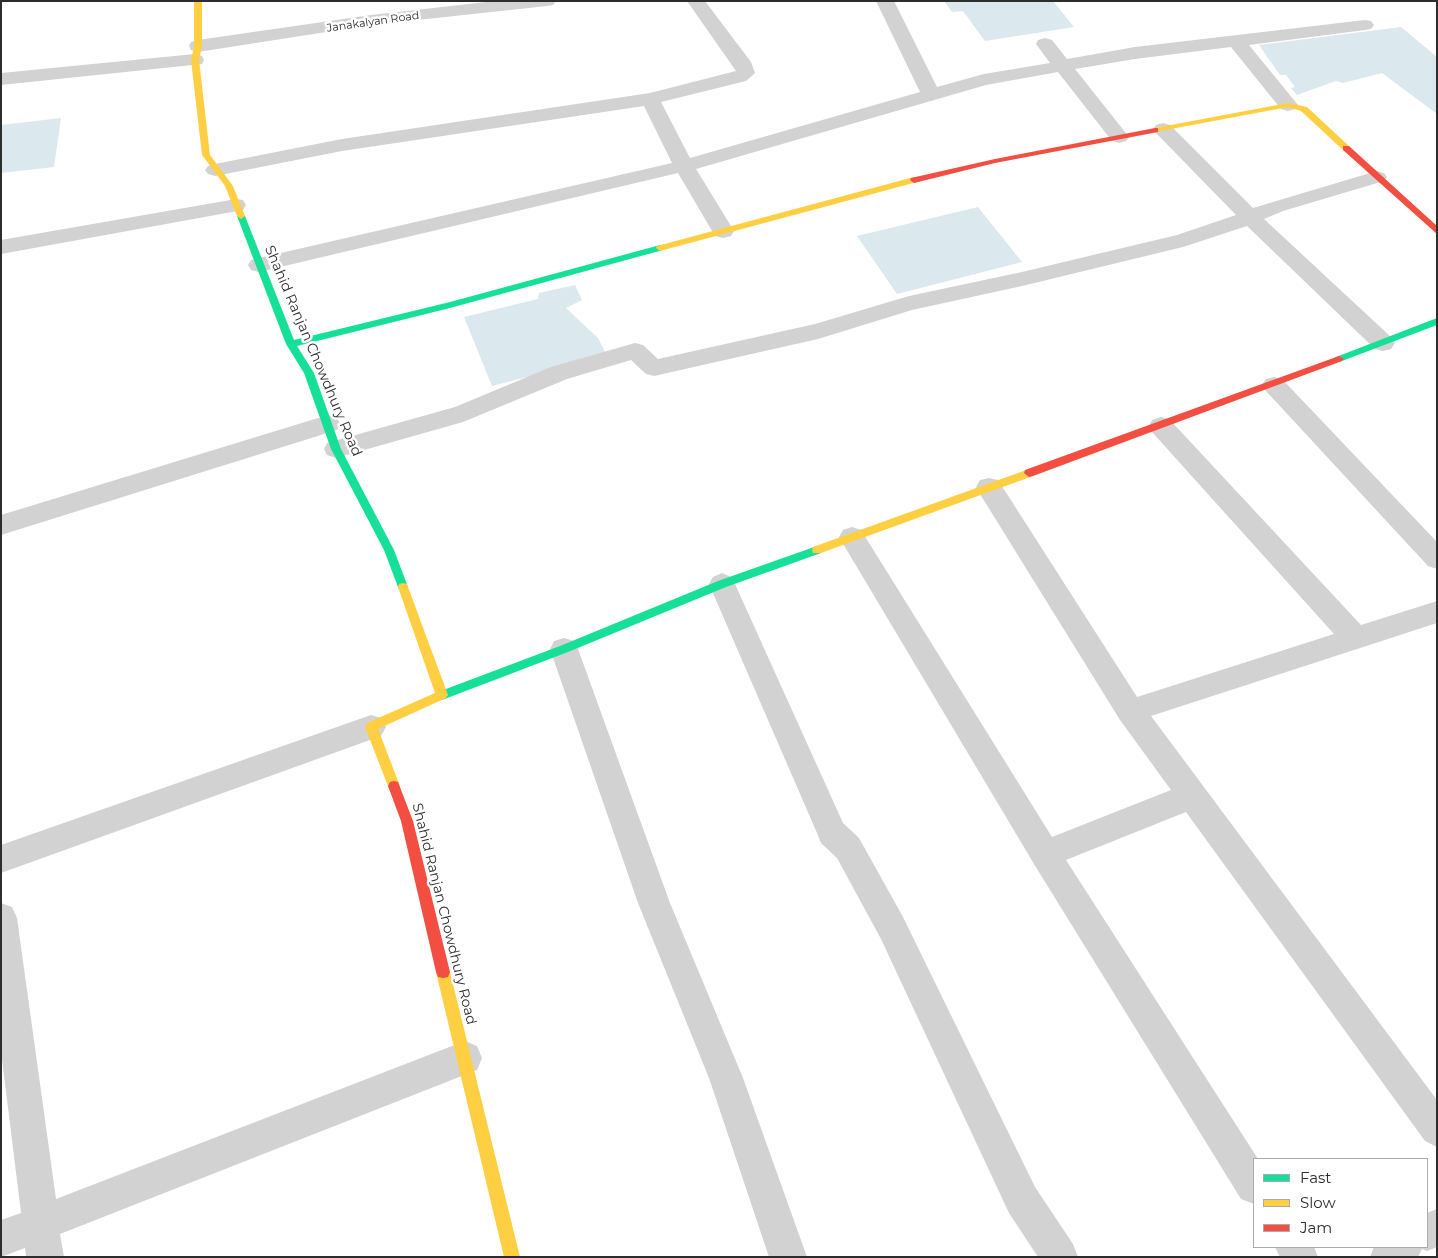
<!DOCTYPE html>
<html>
<head>
<meta charset="utf-8">
<style>
  body { margin:0 }
  #map { position:relative; width:1438px; height:1258px; overflow:hidden; background:#fff; font-family:Montserrat,sans-serif }
  canvas { display:block }
  .frame { position:absolute; inset:0; border:2px solid #2d2d2d; pointer-events:none }
  .legend { position:absolute; left:1253px; top:1158px; width:175px; height:90px; box-sizing:border-box; background:#fff; border:1px solid #ababab; margin:0; padding:6px 9px; list-style:none; font-size:15px; color:#2d2d2d }
  .legend li { display:flex; align-items:center; gap:10px; height:25px }
  .legend b { width:25px; border:1px solid #ababab }
</style>
</head>
<body>
<div id="map">
<canvas width="1438" height="1258"></canvas>
<div class="frame"></div>
<ul class="legend">
<li><b style="height:6px;background:#16e098"></b>Fast</li>
<li><b style="height:6px;background:#ffcf43"></b>Slow</li>
<li><b style="height:6px;background:#f24e42"></b>Jam</li>
</ul>
</div>
<script>
const context = document.querySelector('canvas').getContext('2d');
context.lineJoin = 'round';
function fill(path, color) {
  context.fillStyle = color;
  context.fill(path, 'evenodd');
}
function toPath(rows) {
  const path = new Path2D();
  for (const r of rows) {
    path.moveTo(r[0], r[1]);
    for (let i = 2; i < r.length; i += 2) path.lineTo(r[i], r[i + 1]);
  }
  return path;
}
function write(font, color, halo, rows, align = 'center') {
  context.font = font + ' Montserrat,sans-serif';
  context.lineWidth = 5;
  context.setLineDash([]);
  context.textBaseline = 'middle';
  context.strokeStyle = halo;
  context.fillStyle = color;
  for (const [text, x, y, turn = 0] of rows) {
    context.save();
    context.translate(x, y);
    context.rotate((+turn || 0) * Math.PI / 180);
    context.textAlign = isNaN(turn) ? turn : align;
    if (halo) context.strokeText(text, 0, 0);
    context.fillText(text, 0, 0);
    context.restore();
  }
}
fill(toPath([
  [944,1,1053,1,1074,27,985,41,963,11,952,12],
  [1401,27,1437,57,1437,114,1382,73,1343,83,1336,81,1297,95,1291,88,1295,87,1286,75,1280,75,1259,45],
  [61,118,54,167,1,173,1,125],
  [978,207,1022,262,897,294,857,236],
  [575,285,582,300,566,308,598,338,607,356,492,386,464,317,538,299,539,293]
]), '#dbe8ee');
fill(toPath([
  [495,1,556,1,553,5,547,6,371,25,198,52,191,50,189,46,191,42,198,40,371,15,495,1],
  [687,1,705,1,751,62,755,73,746,81,661,102,690,158,920,92,876,1,894,1,937,87,984,74,1050,63,1036,44,1038,40,1045,38,1052,40,1067,59,1135,47,1365,20,1371,21,1374,25,1371,29,1365,30,1249,45,1298,105,1295,109,1288,111,1281,109,1231,47,1135,59,1075,69,1129,137,1126,141,1119,143,1112,141,1058,72,986,85,696,169,734,231,731,236,723,238,715,236,678,173,259,272,251,270,248,265,251,260,259,258,672,163,644,106,342,151,215,176,208,174,205,170,208,166,215,164,342,139,650,93,736,71,687,1],
  [195,54,202,56,204,60,202,64,1,85,1,73,195,54],
  [1163,123,1170,125,1253,208,1370,173,1377,171,1384,173,1387,177,1384,181,1283,211,1264,219,1391,337,1395,343,1391,349,1383,351,1375,349,1247,226,1183,247,1022,286,912,310,818,339,654,376,646,374,631,360,567,379,463,422,336,458,327,455,324,449,327,443,455,407,551,367,635,343,643,345,658,359,815,324,909,296,1022,272,1177,235,1236,215,1156,133,1153,129,1156,125,1163,123],
  [236,199,243,200,246,205,243,210,1,254,1,240,236,199],
  [1274,377,1282,379,1437,542,1437,569,1428,566,1266,391,1262,385,1266,379,1274,377],
  [328,415,337,418,340,424,337,430,1,535,1,515,328,415],
  [1161,417,1170,420,1361,625,1437,601,1437,623,1151,716,1437,1100,1437,1147,1425,1141,1186,812,1066,860,1258,1159,1254,1159,1254,1204,1241,1199,1034,864,839,537,843,530,852,527,861,530,1052,837,1171,790,1120,720,980,494,976,487,980,480,989,478,998,480,1137,697,1334,634,1152,432,1149,426,1152,420,1161,417],
  [722,573,731,577,735,584,843,823,859,838,903,917,1035,1187,1073,1244,1078,1257,1038,1257,1009,1213,881,939,837,858,821,843,817,833,709,584,713,577,722,573],
  [564,638,574,641,578,649,670,903,743,1078,807,1257,769,1257,709,1078,638,903,550,649,554,641,564,638],
  [371,715,381,718,386,727,381,736,1,873,1,845,371,715],
  [1,903,12,907,17,918,56,1199,465,1041,477,1046,482,1058,477,1070,60,1234,64,1257,26,1257,25,1248,1,1257,1,1220,21,1213,1,1051,1,903],
  [1437,1209,1437,1247,1427,1251,1422,1249,1418,1257,1370,1257,1374,1247,1427,1247,1427,1213,1437,1209],
  [1275,1247,1314,1247,1318,1257,1280,1257,1275,1247]
]), '#d2d2d2');
fill(toPath([
  [241,213,245,216,294,340,450,302,660,245,664,248,663,250,450,308,297,346,314,373,341,449,394,550,408,587,407,590,403,591,399,590,398,587,384,550,331,449,304,373,286,344,237,216,241,213],
  [1437,318,1437,325,1342,361,1339,362,1334,359,1336,357,1437,318],
  [817,546,821,547,822,550,821,553,726,587,568,652,442,700,438,698,436,695,438,692,560,646,718,581,817,546]
]), '#16e098');
fill(toPath([
  [194,1,202,1,202,46,199,60,210,155,233,186,245,216,241,219,237,216,225,186,202,155,191,60,194,46,194,1],
  [1288,103,1307,107,1349,146,1349,150,1343,150,1301,111,1288,107,1155,132,1151,130,1155,128,1288,103],
  [914,177,917,178,917,182,660,251,656,248,657,246,914,177],
  [1029,469,1034,473,1033,476,821,553,813,553,812,550,813,547,1029,469],
  [403,583,407,584,408,587,448,695,446,698,378,729,400,786,398,790,394,791,390,790,388,786,365,727,367,723,435,693,398,587,399,584,403,583],
  [443,966,448,967,450,972,520,1257,504,1257,436,972,438,967,443,966]
]), '#ffcf43');
fill(toPath([
  [1155,128,1158,128,1158,132,995,163,914,183,910,180,911,178,995,159,1155,128],
  [1343,146,1349,146,1437,226,1437,234,1343,150,1343,146],
  [1339,356,1344,359,1342,361,1033,476,1029,477,1024,473,1025,470,1339,356],
  [394,781,398,782,413,821,450,972,448,977,443,978,438,977,436,972,401,821,388,786,390,782,394,781]
]), '#f24e42');
write('11px', '#2d2d2d', '#fff', [
  ["Janakalyan Road",373,22,-8]
]);
write('14px', '#2d2d2d', '#fff', [
  ["Shahid Ranjan Chowdhury Road",313,351,67],
  ["Shahid Ranjan Chowdhury Road",444,914,76]
]);
</script>
</body>
</html>
